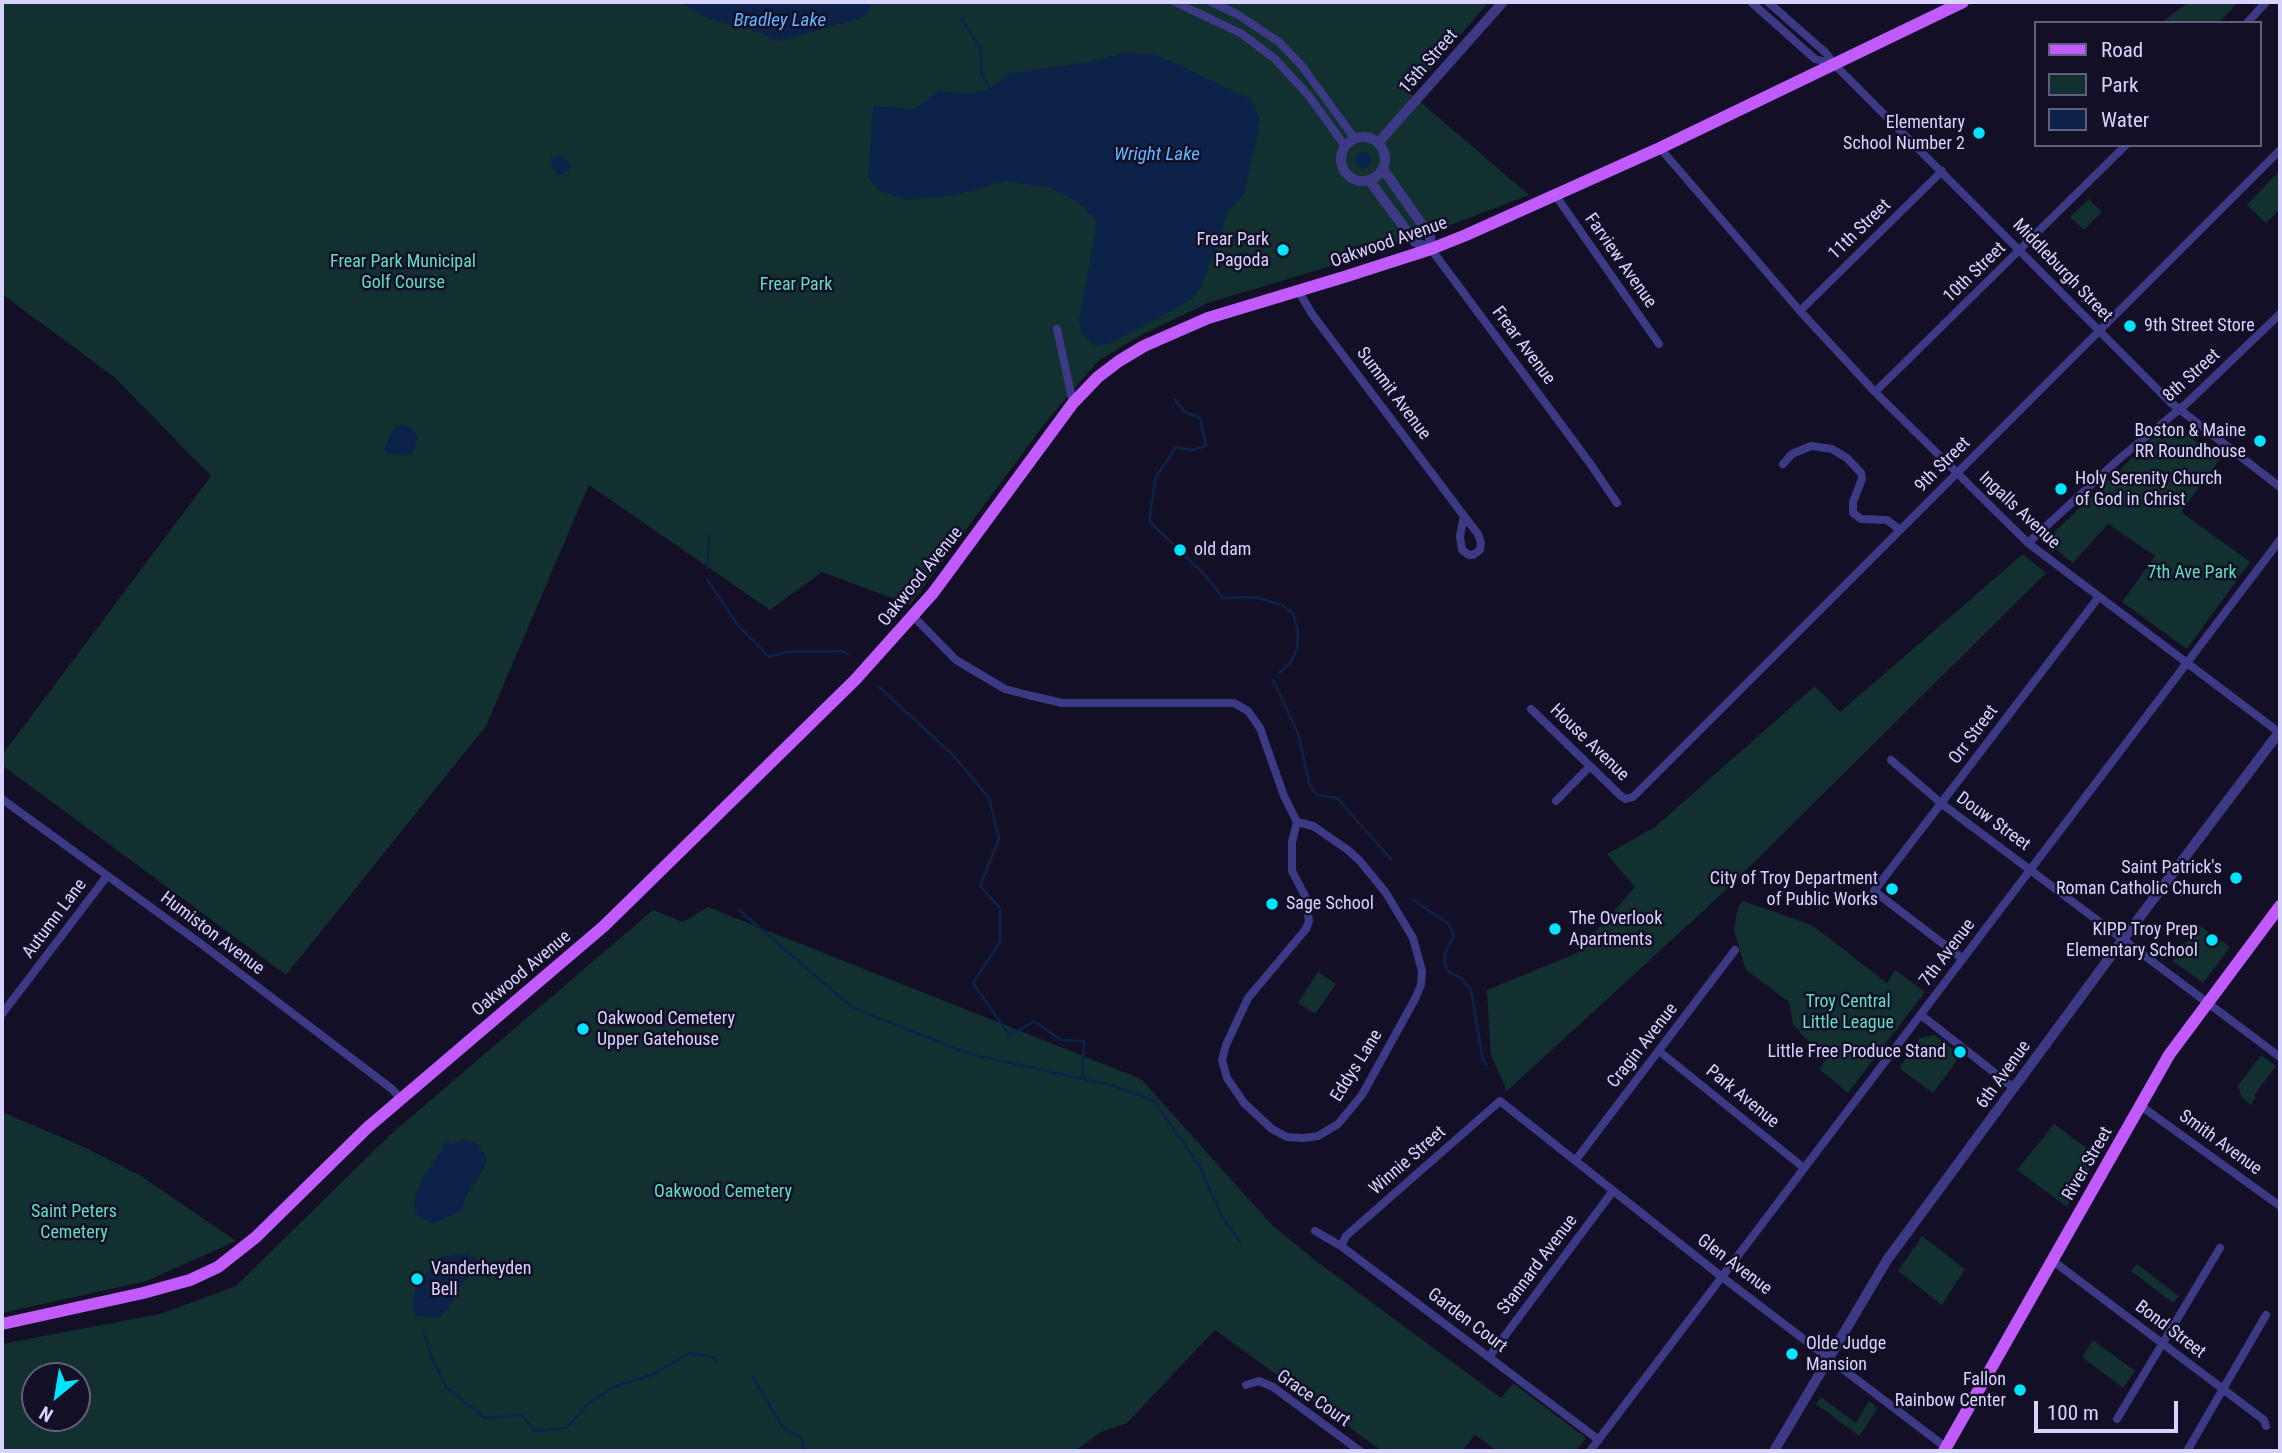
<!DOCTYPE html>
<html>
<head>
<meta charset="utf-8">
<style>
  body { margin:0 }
  #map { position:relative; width:2282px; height:1453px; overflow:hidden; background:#130f26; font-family:"Roboto Condensed",sans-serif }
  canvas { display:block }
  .frame { position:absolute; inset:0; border:4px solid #d9d4ff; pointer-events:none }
  .legend { position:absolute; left:2034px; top:21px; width:228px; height:126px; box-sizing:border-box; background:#130f26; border:2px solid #625e7d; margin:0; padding:9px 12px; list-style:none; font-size:21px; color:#d9d4ff }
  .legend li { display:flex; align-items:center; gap:14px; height:35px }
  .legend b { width:35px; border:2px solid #625e7d }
  .north { position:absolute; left:21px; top:1362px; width:70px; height:70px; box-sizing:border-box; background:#130f26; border:2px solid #625e7d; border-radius:50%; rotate:210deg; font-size:19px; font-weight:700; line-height:28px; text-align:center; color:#d9d4ff }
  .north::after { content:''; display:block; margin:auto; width:24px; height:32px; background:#00e5ff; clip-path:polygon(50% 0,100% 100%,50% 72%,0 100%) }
  .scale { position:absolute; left:2034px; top:1401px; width:144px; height:32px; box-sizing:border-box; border:4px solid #d9d4ff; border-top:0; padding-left:9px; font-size:21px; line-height:24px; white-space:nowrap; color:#d9d4ff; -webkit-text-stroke:5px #130f26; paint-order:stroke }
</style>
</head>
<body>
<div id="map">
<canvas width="2282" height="1453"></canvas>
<div class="frame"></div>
<ul class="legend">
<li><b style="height:9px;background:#c25bff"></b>Road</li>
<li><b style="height:19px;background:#12302f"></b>Park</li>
<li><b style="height:19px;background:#0c2248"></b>Water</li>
</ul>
<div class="north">N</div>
<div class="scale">100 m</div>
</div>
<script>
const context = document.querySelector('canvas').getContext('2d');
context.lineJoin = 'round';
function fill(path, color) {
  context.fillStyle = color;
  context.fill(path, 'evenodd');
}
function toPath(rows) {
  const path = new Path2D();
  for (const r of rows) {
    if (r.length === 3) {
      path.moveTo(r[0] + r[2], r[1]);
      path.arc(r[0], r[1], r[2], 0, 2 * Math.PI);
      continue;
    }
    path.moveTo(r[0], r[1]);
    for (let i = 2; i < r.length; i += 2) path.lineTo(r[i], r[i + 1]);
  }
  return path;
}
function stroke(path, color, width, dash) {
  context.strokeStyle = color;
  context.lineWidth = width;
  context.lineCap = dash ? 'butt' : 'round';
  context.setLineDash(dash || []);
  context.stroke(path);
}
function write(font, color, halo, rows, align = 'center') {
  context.font = font + ' "Roboto Condensed",sans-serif';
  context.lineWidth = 5;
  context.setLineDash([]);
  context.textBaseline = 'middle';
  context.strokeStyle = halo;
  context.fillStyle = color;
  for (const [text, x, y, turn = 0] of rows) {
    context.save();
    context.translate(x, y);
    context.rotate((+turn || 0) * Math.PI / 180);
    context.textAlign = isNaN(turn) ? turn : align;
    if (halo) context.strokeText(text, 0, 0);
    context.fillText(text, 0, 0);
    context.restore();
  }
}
fill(toPath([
  [2,2,1489,2,1410,93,1529,195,1385,250,1208,303,1139,336,1098,361,1045,423,910,605,822,572,770,610,589,485,486,726,286,975,2,765,2,755,211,476,114,377,2,294],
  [2189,2,2238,2,2219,23,2161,23],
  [2280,170,2280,209,2266,223,2247,205],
  [2089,199,2102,212,2084,230,2070,217],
  [2177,428,2220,459,2181,512,2250,562,2187,649,2122,602,2155,556,2108,524,2073,563,2045,541,2157,434,2162,440],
  [2023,554,2046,573,1726,890,1507,1091,1491,1055,1487,990,1577,953,1635,887,1607,854,1655,827,1815,686,1840,712],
  [1743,901,1812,925,1887,983,1895,970,1925,992,1848,1093,1819,1069,1828,1057,1805,1038,1793,1024,1789,1002,1746,970,1734,930,1738,907],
  [708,907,1141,1079,1272,1225,1316,1261,1501,1398,1513,1383,1586,1438,1576,1451,1497,1451,1475,1435,1462,1451,1382,1451,1215,1330,1127,1423,1101,1432,1075,1451,2,1451,2,1344,160,1314,236,1286,390,1135,653,910,683,922],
  [35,1376,77,1376,77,1418,35,1418],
  [2199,925,2230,947,2203,983,2173,961],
  [1318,972,1336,984,1315,1014,1298,1003],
  [1934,1035,1961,1055,1933,1093,1899,1068,1920,1038],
  [2261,1055,2276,1066,2254,1095,2256,1097,2251,1105,2242,1098,2238,1086],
  [2,1112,84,1147,141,1176,236,1241,147,1281,2,1313],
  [2054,1124,2097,1156,2067,1207,2017,1170],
  [1922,1236,1965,1269,1942,1305,1898,1271],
  [2137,1264,2179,1296,2173,1303,2131,1271],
  [2093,1340,2135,1371,2123,1388,2082,1357],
  [1821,1397,1856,1423,1869,1401,1878,1408,1859,1436,1816,1404]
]), '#12302f');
fill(toPath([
  [679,2,873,2,865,17,779,41,750,29,709,19],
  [1125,53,1157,55,1252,100,1260,121,1245,193,1228,211,1203,284,1192,299,1151,322,1108,344,1096,346,1082,335,1079,320,1097,222,1079,203,1050,188,1006,181,955,195,905,200,879,190,868,177,873,106,914,109,939,91,963,94,989,90,1007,74,1088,62],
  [1363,160,8],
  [562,156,572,166,569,171,559,175,555,172,550,161,551,158],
  [401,425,412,427,417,437,415,448,411,455,387,454,384,450,387,442,394,428],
  [462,1140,476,1143,484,1154,487,1161,483,1170,465,1198,462,1211,435,1223,426,1221,419,1217,415,1210,414,1202,420,1183,438,1155,443,1151,443,1146,446,1142,452,1144],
  [468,1253,480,1262,476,1272,463,1282,448,1309,440,1317,415,1316,412,1307,417,1284,440,1257]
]), '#0c2248');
stroke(toPath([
  [961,19,980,47,982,75,991,91],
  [1175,400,1185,412,1200,418,1206,446,1192,450,1176,447,1156,477,1149,521,1204,574,1223,598,1255,597,1282,605,1293,614,1298,631,1297,648,1291,662,1279,673],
  [707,568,709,536],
  [707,579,737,624,769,657,786,652,842,651,848,654],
  [1273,680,1298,733,1310,786,1317,795,1337,798,1391,859],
  [879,687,953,755,989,798,999,839,980,886,1000,908,1000,942,973,983,1010,1036,1034,1021,1061,1040,1084,1041,1082,1079],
  [1412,899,1449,924,1454,936,1446,950,1444,962,1448,971,1462,979,1471,990,1483,1060,1486,1065],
  [739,910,853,1008,970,1054,1114,1086,1154,1101,1199,1165,1222,1216,1240,1242],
  [423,1331,433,1360,446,1387,485,1418,522,1415,535,1431,566,1428,588,1404,613,1387,654,1374,689,1353,712,1357,717,1360],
  [753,1377,783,1428,802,1439,804,1451]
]), '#0c2248', 2.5);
stroke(toPath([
  [1175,2,1242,34,1275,59,1309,96,1345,146],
  [1211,2,1237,14,1279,42,1302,66,1355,139],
  [1751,2,1815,59,1834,64],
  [1768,2,1826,53,1834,64,2170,402,2280,487],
  [2247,23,2266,2],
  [1660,148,1800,311,1875,392,2028,543,2280,733],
  [1556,196,1659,344],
  [1431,249,1589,462,1617,503],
  [1298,290,1312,314,1464,516,1460,536,1462,550,1469,555,1473,555,1480,550,1481,543,1478,534,1464,516],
  [1800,311,1942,171],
  [1057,329,1073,403],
  [1875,392,2126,145],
  [1783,464,1792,454,1811,446,1832,449,1847,458,1861,473,1862,479,1853,502,1853,513,1861,519,1887,520,1900,530],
  [2028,543,2119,459,2187,403,2280,314],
  [914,617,956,660,1005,689,1028,695,1062,703,1234,703,1248,711,1260,728,1284,796,1297,822],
  [1531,709,1621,796,1626,799,1633,797,2280,150],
  [1891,760,1942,804,2280,1057],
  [2,799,204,946,392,1089,401,1099],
  [1556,801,1590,766],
  [1297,822,1313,826,1348,850,1360,861,1386,893,1413,938,1422,971,1421,985,1415,999,1362,1095,1338,1124,1318,1136,1303,1138,1287,1137,1272,1129,1244,1103,1227,1078,1222,1060,1226,1045,1248,998,1306,929,1309,921,1305,896,1292,871,1292,842,1297,822],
  [1963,959,1874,891,2098,598],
  [2,1014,107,876],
  [1921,1015,2014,1088],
  [1659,1051,1804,1168],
  [2141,1106,2280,1206],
  [1575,1161,1735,950],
  [1315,1231,1341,1246,1599,1440],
  [1341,1246,1346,1236,1500,1101,1722,1277,1948,1449],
  [2053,1261,2264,1420,2266,1426],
  [1489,1357,1613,1191],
  [1246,1385,1259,1381,1273,1387,1360,1451],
  [2117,1419,2220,1248],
  [1590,1451,2280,540],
  [2187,1451,2266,1315]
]), '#3d3a85', 8);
stroke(toPath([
  [1363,159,22],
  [1378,143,1503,2],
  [1369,180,1415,242,1431,249,1430,236,1383,169],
  [1774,1451,1887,1260,2124,938,2280,731]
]), '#3d3a85', 10);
stroke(toPath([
  [2,1324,143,1293,190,1280,218,1267,256,1237,367,1128,604,926,855,680,933,593,1073,403,1098,377,1119,361,1144,346,1208,318,1344,277,1431,249,1466,235,1660,148,1963,2],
  [1944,1451,2169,1055,2280,906]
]), '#c25bff', 12);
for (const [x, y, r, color] of [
  [1979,133,7,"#00e5ff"],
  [1283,250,7,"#00e5ff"],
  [2130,326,7,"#00e5ff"],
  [2260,441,7,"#00e5ff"],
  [2061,489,7,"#00e5ff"],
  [1180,550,7,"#00e5ff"],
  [2236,878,7,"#00e5ff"],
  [1892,889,7,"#00e5ff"],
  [1272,904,7,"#00e5ff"],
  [1555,929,7,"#00e5ff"],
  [2212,940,7,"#00e5ff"],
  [583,1029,7,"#00e5ff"],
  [1960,1052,7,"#00e5ff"],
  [417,1279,7,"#00e5ff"],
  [1792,1354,7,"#00e5ff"],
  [2020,1390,7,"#00e5ff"]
]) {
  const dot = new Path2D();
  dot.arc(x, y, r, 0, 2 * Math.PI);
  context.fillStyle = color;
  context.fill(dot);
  stroke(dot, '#130f26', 2.5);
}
write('18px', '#d9d4ff', '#130f26', [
  ["15th Street",1429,62,-49],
  ["11th Street",1860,230,-44],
  ["Oakwood Avenue",1389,243,-19],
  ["Farview Avenue",1620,261,55],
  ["Middleburgh Street",2062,271,46],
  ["10th Street",1975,273,-44],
  ["Frear Avenue",1523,346,53],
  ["8th Street",2192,376,-42],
  ["Summit Avenue",1393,394,53],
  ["9th Street",1943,465,-45],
  ["Ingalls Avenue",2019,511,43],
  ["Oakwood Avenue",921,577,-51],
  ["Orr Street",1974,735,-53],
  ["House Avenue",1589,743,44],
  ["Douw Street",1993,822,36],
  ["Autumn Lane",55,919,-53],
  ["Humiston Avenue",212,934,37],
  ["7th Avenue",1948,953,-53],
  ["Oakwood Avenue",522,974,-40],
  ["Cragin Avenue",1643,1046,-52],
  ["Eddys Lane",1357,1066,-58],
  ["6th Avenue",2004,1075,-54],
  ["Park Avenue",1742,1097,39],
  ["Smith Avenue",2220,1143,36],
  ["Winnie Street",1408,1161,-41],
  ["River Street",2088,1164,-60],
  ["Stannard Avenue",1538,1265,-53],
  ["Glen Avenue",1734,1265,37],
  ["Garden Court",1467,1321,37],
  ["Bond Street",2170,1330,37],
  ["Grace Court",1313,1399,35]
]);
write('18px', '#d9d4ff', '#130f26', [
  ["Elementary",1965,123],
  ["School Number 2",1965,144],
  ["Frear Park",1269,240],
  ["Pagoda",1269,261],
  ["9th Street Store",2144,326,"left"],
  ["Boston & Maine",2246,431],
  ["RR Roundhouse",2246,452],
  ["Holy Serenity Church",2075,479,"left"],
  ["of God in Christ",2075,500,"left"],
  ["old dam",1194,550,"left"],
  ["Saint Patrick's",2222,868],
  ["Roman Catholic Church",2222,889],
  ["City of Troy Department",1878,879],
  ["of Public Works",1878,900],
  ["Sage School",1286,904,"left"],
  ["The Overlook",1569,919,"left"],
  ["Apartments",1569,940,"left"],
  ["KIPP Troy Prep",2198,930],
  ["Elementary School",2198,951],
  ["Oakwood Cemetery",597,1019,"left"],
  ["Upper Gatehouse",597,1040,"left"],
  ["Little Free Produce Stand",1946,1052],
  ["Vanderheyden",431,1269,"left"],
  ["Bell",431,1290,"left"],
  ["Olde Judge",1806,1344,"left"],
  ["Mansion",1806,1365,"left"],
  ["Fallon",2006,1380],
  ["Rainbow Center",2006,1401]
], 'right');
write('18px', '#5fe0c0', '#130f26', [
  ["Frear Park Municipal",403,262],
  ["Golf Course",403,283],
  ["Frear Park",796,285],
  ["7th Ave Park",2192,573],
  ["Troy Central",1848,1002],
  ["Little League",1848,1023],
  ["Oakwood Cemetery",723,1192],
  ["Saint Peters",74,1212],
  ["Cemetery",74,1233]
]);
write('italic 19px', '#62b6ff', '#130f26', [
  ["Bradley Lake",780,21],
  ["Wright Lake",1157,155]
]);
</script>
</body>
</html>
